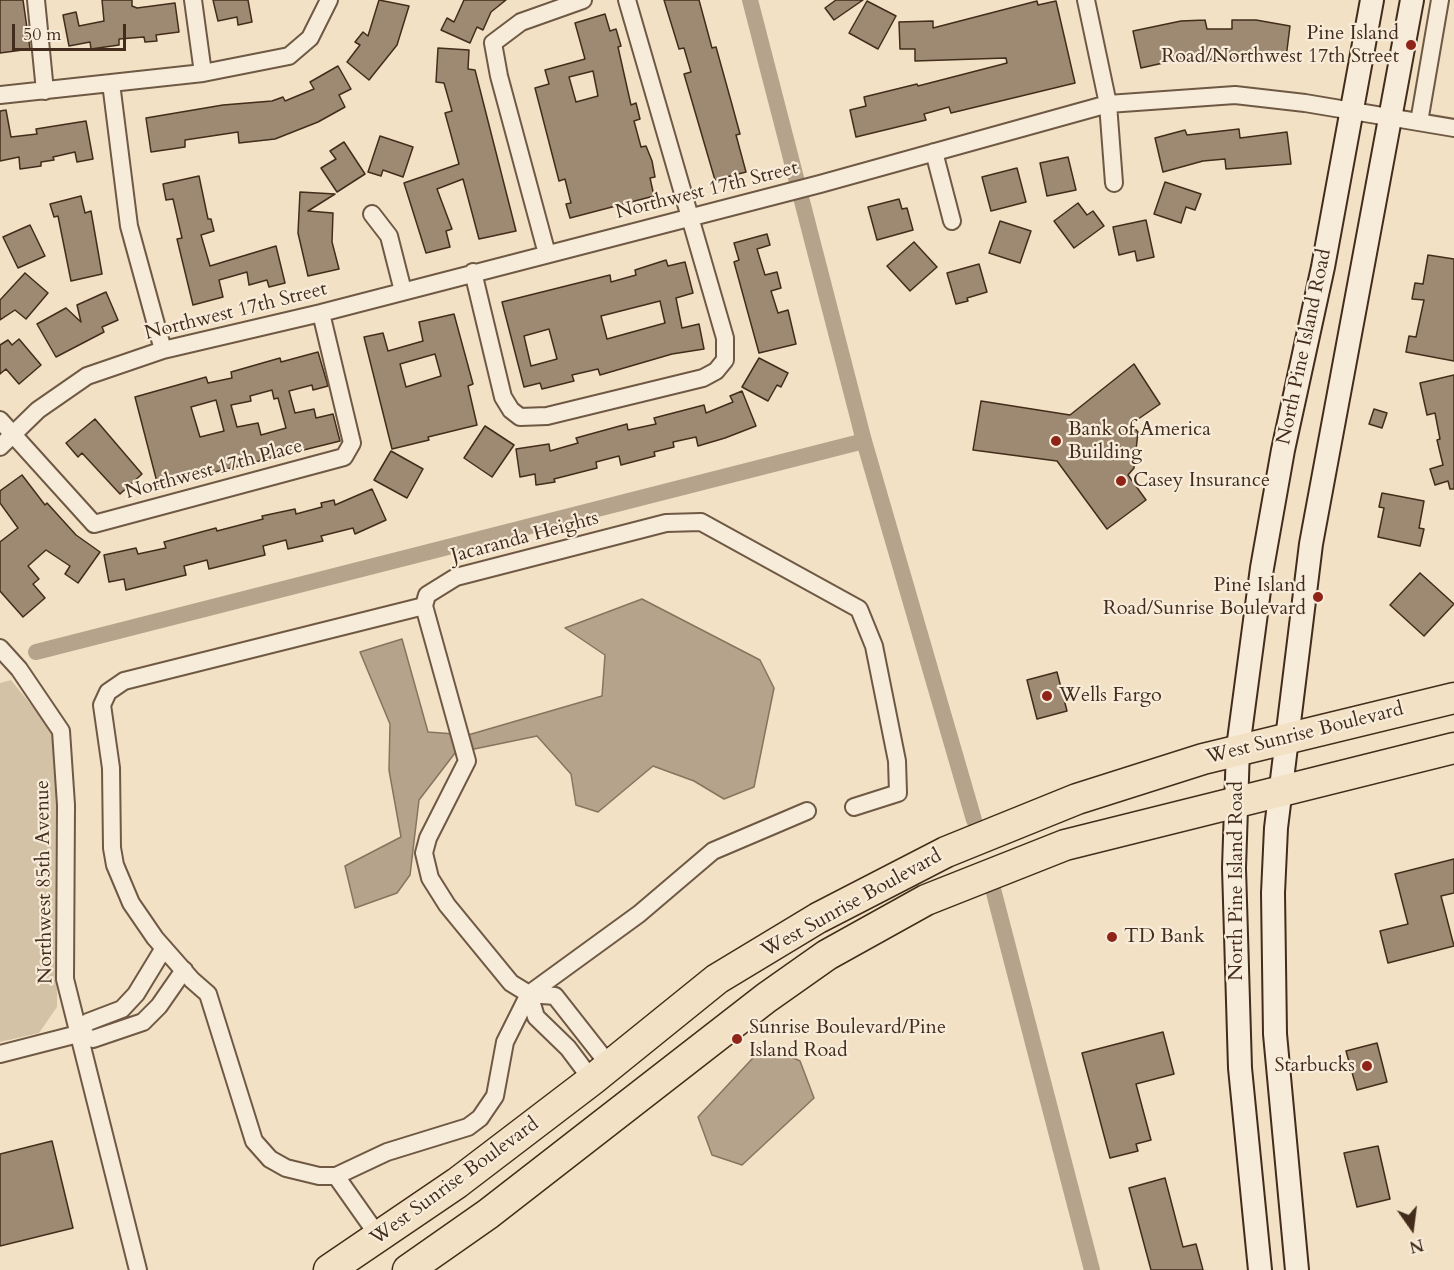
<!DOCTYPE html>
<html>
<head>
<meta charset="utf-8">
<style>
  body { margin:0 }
  #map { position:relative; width:1454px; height:1270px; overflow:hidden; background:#f2e1c4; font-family:Cardo,serif }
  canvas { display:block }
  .north { position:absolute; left:1382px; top:1198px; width:60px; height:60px; -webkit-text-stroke:4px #f7ecd9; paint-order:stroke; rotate:166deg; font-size:16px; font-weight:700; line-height:24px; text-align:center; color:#432c1b }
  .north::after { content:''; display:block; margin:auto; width:21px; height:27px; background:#432c1b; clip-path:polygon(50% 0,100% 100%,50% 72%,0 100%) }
  .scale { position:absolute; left:12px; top:24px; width:114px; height:27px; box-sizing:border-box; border:3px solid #432c1b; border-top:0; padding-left:8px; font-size:18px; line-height:21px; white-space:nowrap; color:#432c1b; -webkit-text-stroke:4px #f7ecd9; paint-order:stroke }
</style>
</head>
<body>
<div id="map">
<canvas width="1454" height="1270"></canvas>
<div class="north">N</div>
<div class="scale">50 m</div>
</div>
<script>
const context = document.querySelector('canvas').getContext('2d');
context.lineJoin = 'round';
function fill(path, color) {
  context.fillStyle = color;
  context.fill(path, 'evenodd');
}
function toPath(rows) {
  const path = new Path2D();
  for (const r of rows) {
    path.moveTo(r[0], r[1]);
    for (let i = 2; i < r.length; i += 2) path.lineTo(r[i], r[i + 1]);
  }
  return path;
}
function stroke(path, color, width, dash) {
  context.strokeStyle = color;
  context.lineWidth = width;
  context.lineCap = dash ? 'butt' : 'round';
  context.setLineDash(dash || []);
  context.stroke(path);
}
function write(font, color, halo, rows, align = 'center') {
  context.font = font + ' Cardo,serif';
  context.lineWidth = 4.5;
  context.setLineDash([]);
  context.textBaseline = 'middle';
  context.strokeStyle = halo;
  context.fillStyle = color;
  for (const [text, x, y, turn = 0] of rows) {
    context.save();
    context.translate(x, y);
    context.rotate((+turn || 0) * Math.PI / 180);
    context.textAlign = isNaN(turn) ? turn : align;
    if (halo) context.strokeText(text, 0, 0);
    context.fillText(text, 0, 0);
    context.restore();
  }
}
fill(toPath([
  [11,680,53,732,58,764,57,1007,39,1033,0,1042,0,683]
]), '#d4c2a7');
const water = toPath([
  [642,599,760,660,774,688,754,787,724,799,694,781,653,766,598,812,576,805,571,774,537,736,455,753,419,800,410,875,397,893,355,908,345,866,401,837,389,770,390,724,360,652,402,639,428,732,468,735,602,696,605,655,565,628,642,599],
  [765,1045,800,1061,814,1098,742,1165,712,1155,698,1117,765,1045]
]);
fill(water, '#b6a38b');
stroke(water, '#88735e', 1.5);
stroke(toPath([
  [750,0,864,441,974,820],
  [36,652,864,441],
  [993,889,1092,1270]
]), '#b6a38b', 16);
const building = toPath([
  [0,0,23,0,30,49,0,53,0,0],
  [102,0,132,0,132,6,137,8,175,3,179,32,156,35,157,41,145,42,144,37,119,39,119,45,91,49,90,42,69,46,63,15,76,12,79,26,104,21,102,0],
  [213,0,248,0,252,22,238,25,237,17,218,21,213,0],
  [379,0,409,6,397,45,369,80,347,62,360,45,355,42,363,32,368,36,379,0],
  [464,0,506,0,491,12,483,30,477,27,470,43,441,30,447,18,454,22,464,0],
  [664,0,699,0,712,48,716,47,731,101,740,134,736,135,746,172,715,180,684,74,691,72,684,48,679,49,664,0],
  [836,0,863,0,834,20,825,8,836,0],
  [867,1,896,16,878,49,849,33,867,1],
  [1037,1,1038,5,1056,1,1075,83,951,113,949,107,924,114,926,120,856,137,850,110,866,106,864,97,917,84,918,86,1007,63,1006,58,915,61,915,49,900,49,899,22,933,21,933,28,1037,1],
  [605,14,610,31,616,29,621,46,618,47,631,105,636,103,640,119,634,121,641,147,646,146,652,161,655,177,650,178,654,196,570,218,566,204,571,203,565,179,559,181,535,88,549,84,545,70,585,59,575,23,605,14],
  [593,71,598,96,576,102,569,77,593,71],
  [1205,20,1207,29,1232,29,1232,20,1256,20,1290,26,1286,58,1249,53,1250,57,1195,61,1194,56,1141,68,1133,31,1181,21,1205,20],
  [438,48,469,50,468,69,475,70,516,231,479,239,463,179,437,189,452,229,446,231,450,247,426,253,404,183,459,164,445,113,452,111,444,83,436,82,438,48],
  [338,66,351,89,339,95,345,107,318,122,275,139,239,143,238,132,185,140,185,147,151,152,146,118,223,105,272,101,283,97,285,101,314,89,310,82,338,66],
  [6,110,11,137,37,134,36,129,86,121,93,159,77,162,75,152,53,157,54,160,41,162,41,166,20,169,19,157,0,161,0,111,6,110],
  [1239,129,1240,138,1287,132,1291,164,1226,169,1225,159,1203,161,1163,172,1155,138,1185,130,1187,135,1239,129],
  [380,136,413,147,403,177,383,170,381,176,368,172,380,136],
  [344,142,365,174,337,192,321,168,336,159,330,151,344,142],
  [1068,157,1076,190,1047,196,1040,163,1068,157],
  [1017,168,1026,202,991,211,982,177,1017,168],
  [199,176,208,219,211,219,214,231,201,235,210,266,276,246,285,283,269,287,267,280,249,285,247,272,219,280,223,297,193,305,177,239,182,238,173,199,166,200,163,184,199,176],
  [1165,182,1201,194,1195,210,1186,207,1181,223,1154,214,1165,182],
  [300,192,335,194,308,211,333,213,332,242,339,269,308,276,298,233,300,192],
  [81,196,85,213,91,211,102,274,71,281,58,216,54,217,50,204,81,196],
  [899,199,902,209,907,208,913,230,877,240,868,207,899,199],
  [1078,203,1087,215,1093,211,1104,226,1074,248,1054,221,1078,203],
  [1146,220,1154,257,1137,261,1135,251,1119,255,1113,227,1146,220],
  [1000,221,1031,231,1020,263,989,253,1000,221],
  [30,225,45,256,18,268,3,237,30,225],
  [767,234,770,245,757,249,765,275,777,272,781,288,771,291,778,313,788,310,796,344,759,353,734,262,739,260,734,243,767,234],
  [914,242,937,267,910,291,887,266,914,242],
  [1428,255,1454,259,1454,361,1406,352,1409,336,1416,337,1424,300,1412,299,1415,283,1423,284,1428,255],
  [666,260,668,266,685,262,693,293,676,298,682,328,699,324,704,349,672,354,600,375,598,369,572,375,574,381,542,389,540,383,524,387,502,302,610,275,611,282,636,275,635,270,666,260],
  [660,301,665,323,607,339,601,316,660,301],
  [549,329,557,359,531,366,524,336,549,329],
  [979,264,987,292,967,298,968,301,956,304,947,273,979,264],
  [25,273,48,293,26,319,15,310,0,320,0,300,25,273],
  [106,292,118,320,102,327,104,332,56,357,37,324,66,308,81,322,77,305,106,292],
  [454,314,473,384,468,386,477,425,428,437,429,440,392,449,364,337,383,333,388,351,423,341,419,322,454,314],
  [435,354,441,376,406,387,400,364,435,354],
  [19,339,41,365,19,384,6,369,0,374,0,345,8,340,12,345,19,339],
  [318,352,328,386,313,390,312,385,289,391,295,413,314,409,316,418,333,414,340,441,158,486,135,397,206,377,208,383,232,378,231,372,280,358,281,362,318,352],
  [272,390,274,399,278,398,286,428,261,435,258,423,237,427,231,405,251,401,250,396,272,390],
  [216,400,224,431,200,437,191,407,216,400],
  [759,358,788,373,781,387,777,385,768,401,742,387,759,358],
  [1134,364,1160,404,1131,424,1138,432,1134,468,1128,475,1146,500,1107,529,1057,461,973,450,981,401,1070,415,1134,364],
  [1454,375,1454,489,1450,489,1448,481,1435,485,1430,469,1443,465,1437,440,1440,439,1435,413,1427,415,1420,383,1454,375],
  [742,391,756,426,725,438,698,446,696,437,673,442,674,447,654,452,655,456,621,465,619,456,596,462,597,468,554,479,555,482,536,485,535,474,520,477,516,449,549,444,550,451,578,443,576,438,627,424,628,430,656,424,654,418,704,405,706,413,733,402,730,396,742,391],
  [1374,409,1387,413,1382,428,1369,424,1374,409],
  [95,419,142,474,120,494,82,453,78,457,66,443,95,419],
  [485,426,514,445,492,477,464,458,485,426],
  [391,451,423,469,407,498,374,480,391,451],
  [22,475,45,505,47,503,76,535,100,552,78,583,65,574,70,566,46,550,28,566,39,579,33,584,45,598,23,617,0,591,0,542,18,528,0,503,0,491,22,475],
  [372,489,386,520,355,534,353,528,321,536,323,541,288,549,286,540,263,546,265,555,209,569,207,560,184,566,186,575,126,590,124,579,109,582,104,555,136,548,138,554,166,548,164,542,216,528,217,531,263,519,262,516,295,509,296,514,322,507,321,503,334,500,335,505,372,489],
  [1382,493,1424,501,1419,528,1424,529,1420,546,1378,537,1384,508,1379,507,1382,493],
  [1420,573,1454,604,1424,636,1390,605,1420,573],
  [1057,672,1067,711,1037,719,1027,680,1057,672],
  [1454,859,1454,893,1441,896,1454,946,1388,963,1380,931,1408,924,1395,874,1454,859],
  [1163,1032,1174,1074,1136,1084,1151,1140,1136,1144,1138,1151,1110,1158,1082,1053,1163,1032],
  [1377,1043,1387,1082,1357,1090,1346,1051,1377,1043],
  [52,1141,73,1228,0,1246,0,1154,52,1141],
  [1378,1146,1390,1199,1357,1207,1344,1153,1378,1146],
  [1165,1178,1183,1247,1196,1244,1203,1270,1151,1270,1129,1188,1165,1178]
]);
fill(building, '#9e8a73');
stroke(building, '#432c1b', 1.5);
const street = toPath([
  [36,0,45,91],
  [193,0,203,73],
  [1086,0,1108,104,1114,183],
  [111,83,129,226,163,350],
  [0,95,203,73,289,56,310,38,329,0],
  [1419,122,1440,0],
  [934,152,952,221],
  [372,214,389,236,403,291],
  [547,254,499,76,493,43,521,22,583,0],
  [473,272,503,397,511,410,520,417,547,416,703,378,716,371,725,360,725,338,627,0],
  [0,420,94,524,344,457,352,443,321,313],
  [0,447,38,410,87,376,163,350,321,313,820,184,1108,104,1235,95,1305,103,1454,128],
  [424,606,124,681,108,692,102,705,111,768,112,848,115,865,131,903,155,938,192,980,208,994,254,1141,270,1159,286,1168,319,1176,336,1176,387,1152,468,1127,480,1118,495,1096,505,1042,529,994,639,914,713,851,807,811],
  [0,648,19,669,61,731,66,805,65,979,138,1270],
  [529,994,536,1017,568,1048,592,1080],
  [78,1034,93,1039,143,1022,159,1006,184,970],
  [78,1034,88,1022,122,1009,136,994,164,948],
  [0,1054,78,1034],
  [610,1066,555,996,529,994,511,983,447,905,430,878,424,853,428,838,467,761,424,606,427,595,456,577,666,523,701,522,859,609,874,646,897,761,898,793,854,807],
  [336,1176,379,1237]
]);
const secondary = toPath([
  [1260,1270,1240,1068,1234,868,1238,748,1262,568,1283,450,1323,267,1372,0],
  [1297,1270,1275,1034,1273,893,1276,828,1311,544,1412,0]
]);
const highway = toPath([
  [329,1270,457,1183,592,1080,717,979,818,918,946,852,1077,799,1203,759,1454,698],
  [408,1270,488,1214,766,998,827,955,926,900,1065,845,1454,748]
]);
stroke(street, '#6f5945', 20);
stroke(secondary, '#432c1b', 26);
stroke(highway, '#432c1b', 33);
stroke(street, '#f7ecd9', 16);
stroke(secondary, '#f7ecd9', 22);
stroke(highway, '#f2e1c4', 30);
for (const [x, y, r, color] of [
  [1411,45,6,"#8f2418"],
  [1056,441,6,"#8f2418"],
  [1121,481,6,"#8f2418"],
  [1318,597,6,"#8f2418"],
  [1047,696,6,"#8f2418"],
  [1112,937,6,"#8f2418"],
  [737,1039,6,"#8f2418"],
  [1367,1066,6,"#8f2418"]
]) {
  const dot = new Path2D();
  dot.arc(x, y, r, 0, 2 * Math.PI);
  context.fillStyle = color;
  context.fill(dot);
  stroke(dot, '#f7ecd9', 2);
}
write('20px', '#432c1b', '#f7ecd9', [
  ["Pine Island",1399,34,"right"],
  ["Road/Northwest 17th Street",1399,57,"right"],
  ["Bank of America",1068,430],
  ["Building",1068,453],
  ["Casey Insurance",1133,481],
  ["Pine Island",1306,586,"right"],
  ["Road/Sunrise Boulevard",1306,609,"right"],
  ["Wells Fargo",1059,696],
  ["TD Bank",1124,937],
  ["Sunrise Boulevard/Pine",749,1028],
  ["Island Road",749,1051],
  ["Starbucks",1355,1066,"right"]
], 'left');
write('20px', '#432c1b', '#f7ecd9', [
  ["Northwest 17th Street",707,191,-14],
  ["Northwest 17th Street",236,312,-14],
  ["North Pine Island Road",1305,347,-78],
  ["Northwest 17th Place",214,470,-15],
  ["Jacaranda Heights",525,538,-15],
  ["West Sunrise Boulevard",1305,734,-14],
  ["North Pine Island Road",1237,881,-90],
  ["Northwest 85th Avenue",45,882,-91],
  ["West Sunrise Boulevard",852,904,-29],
  ["West Sunrise Boulevard",455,1182,-36]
]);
</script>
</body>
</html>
